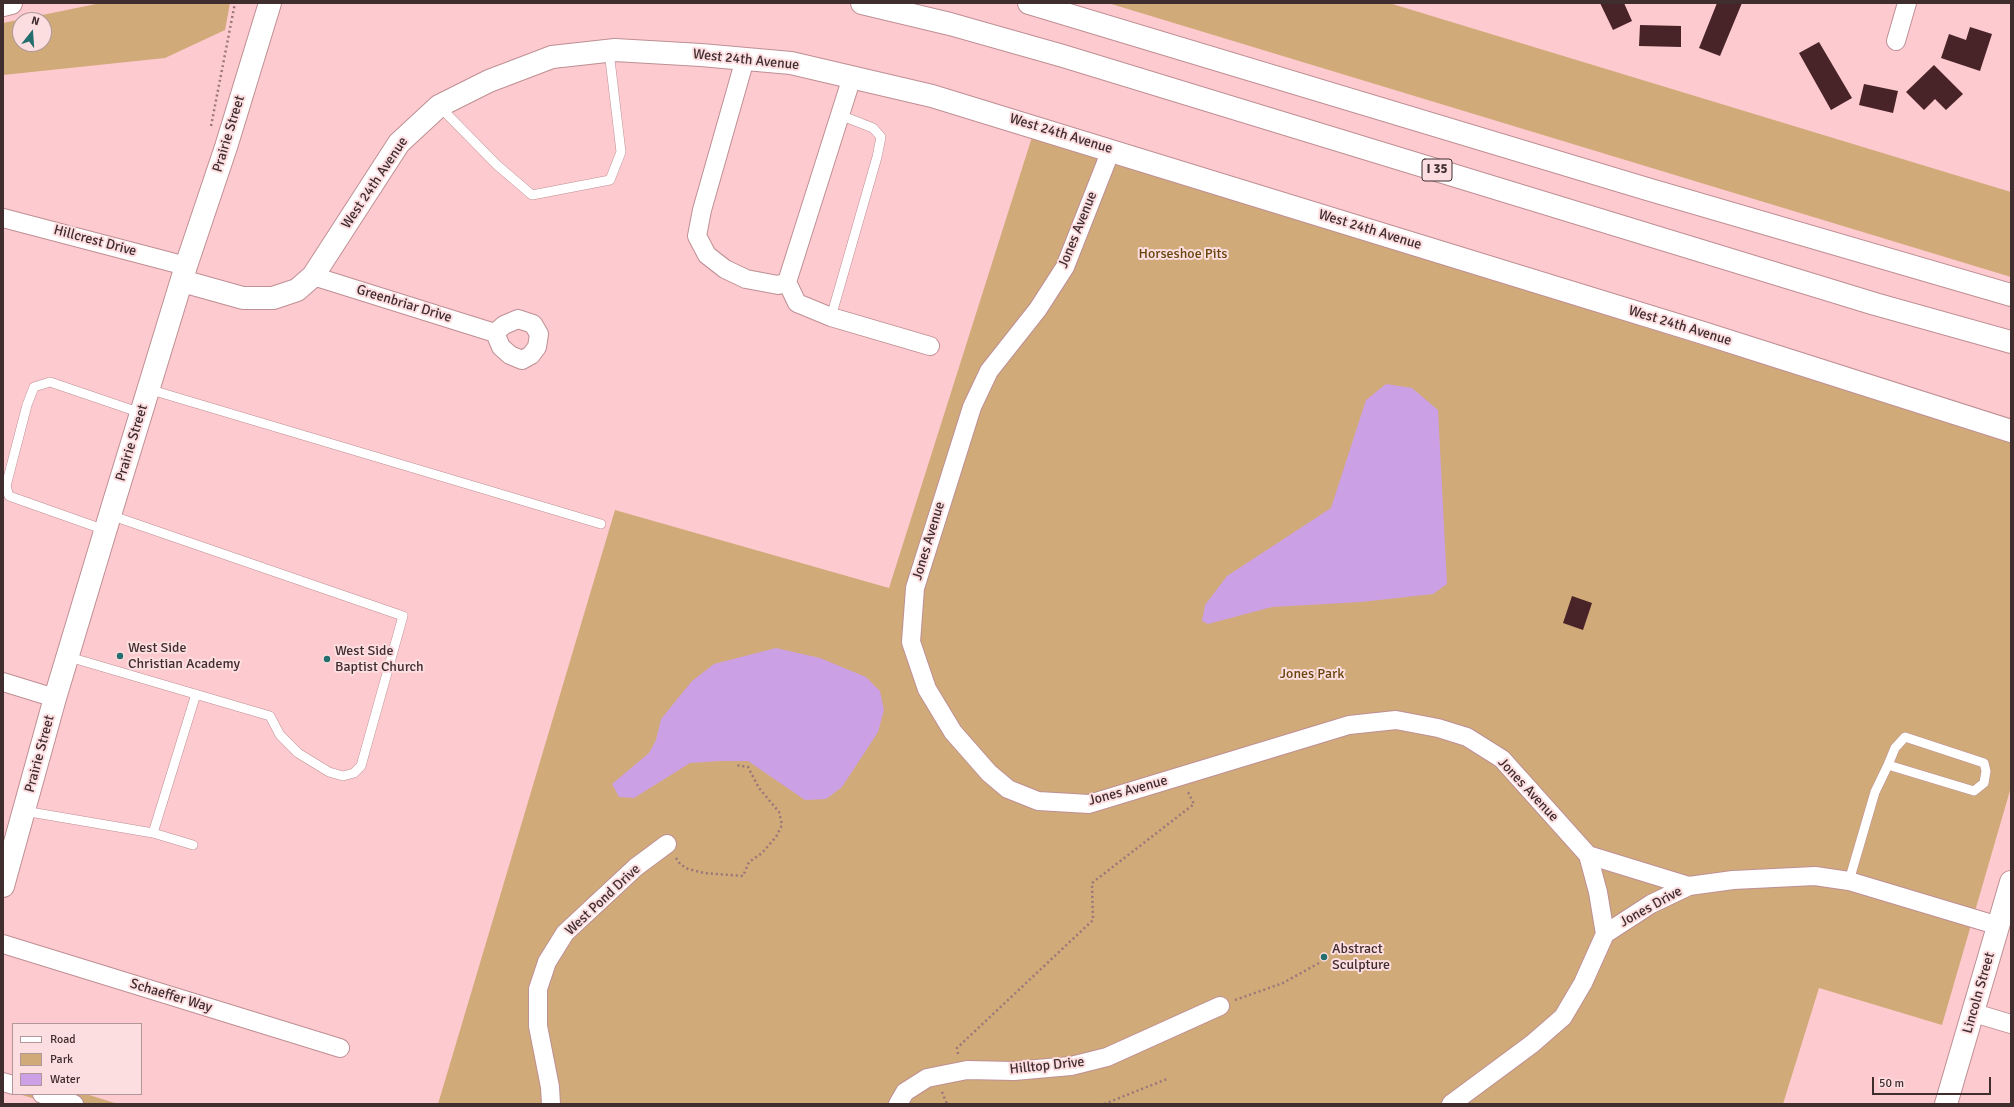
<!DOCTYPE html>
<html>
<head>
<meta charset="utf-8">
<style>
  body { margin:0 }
  #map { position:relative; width:2014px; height:1107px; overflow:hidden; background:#fdcacf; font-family:Signika,sans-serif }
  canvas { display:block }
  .frame { position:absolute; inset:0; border:4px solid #402d2e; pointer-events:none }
  .legend { position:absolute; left:12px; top:1023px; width:130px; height:72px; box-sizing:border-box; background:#fddee0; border:1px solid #b19799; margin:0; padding:5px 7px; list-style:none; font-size:12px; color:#402d2e }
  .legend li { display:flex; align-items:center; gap:8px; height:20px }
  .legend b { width:20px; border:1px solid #b19799 }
  .north { position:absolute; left:12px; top:12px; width:40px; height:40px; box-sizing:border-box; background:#fddee0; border:1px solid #b19799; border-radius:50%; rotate:17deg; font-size:11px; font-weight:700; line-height:16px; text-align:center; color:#402d2e }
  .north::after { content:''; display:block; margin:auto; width:14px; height:18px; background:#246f6d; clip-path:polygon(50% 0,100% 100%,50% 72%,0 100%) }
  .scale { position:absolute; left:1872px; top:1077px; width:119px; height:18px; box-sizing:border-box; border:2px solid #402d2e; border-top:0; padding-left:5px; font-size:12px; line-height:14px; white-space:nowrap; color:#402d2e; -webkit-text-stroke:3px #fddee0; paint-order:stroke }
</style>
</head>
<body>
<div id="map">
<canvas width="2014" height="1107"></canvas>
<div class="frame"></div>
<ul class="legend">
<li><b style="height:5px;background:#fff"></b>Road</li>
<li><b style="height:11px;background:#d1aa79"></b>Park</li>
<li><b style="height:11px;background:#cca0e5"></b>Water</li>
</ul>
<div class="north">N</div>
<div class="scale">50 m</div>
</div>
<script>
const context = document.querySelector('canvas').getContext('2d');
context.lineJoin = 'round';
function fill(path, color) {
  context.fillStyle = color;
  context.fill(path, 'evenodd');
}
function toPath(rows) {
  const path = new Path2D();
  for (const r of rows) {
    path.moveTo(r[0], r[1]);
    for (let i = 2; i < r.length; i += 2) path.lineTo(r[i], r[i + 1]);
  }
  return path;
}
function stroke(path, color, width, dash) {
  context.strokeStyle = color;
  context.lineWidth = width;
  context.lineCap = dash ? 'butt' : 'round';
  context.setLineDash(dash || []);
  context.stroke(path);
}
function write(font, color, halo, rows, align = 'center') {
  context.font = font + ' Signika,sans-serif';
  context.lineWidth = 4;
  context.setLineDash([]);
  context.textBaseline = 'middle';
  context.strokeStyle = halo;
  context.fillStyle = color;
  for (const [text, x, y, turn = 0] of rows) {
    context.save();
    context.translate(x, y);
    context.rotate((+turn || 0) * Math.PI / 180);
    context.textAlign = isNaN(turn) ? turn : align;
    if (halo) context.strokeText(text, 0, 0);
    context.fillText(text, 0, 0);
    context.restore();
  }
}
fill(toPath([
  [101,3,230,3,225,30,165,58,3,75,3,23],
  [20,20,44,20,44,44,20,44],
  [1108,3,1389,3,2011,192,2011,277],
  [1032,137,2011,441,2011,787,1942,1025,1819,988,1783,1104,438,1104,615,510,889,588],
  [19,1094,86,1094,118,1104,52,1104]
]), '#d1aa79');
fill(toPath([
  [1386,384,1412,388,1438,410,1447,584,1433,594,1361,602,1272,607,1208,624,1202,621,1205,605,1227,576,1331,508,1366,400],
  [776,648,820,658,866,677,880,691,884,710,878,732,842,787,826,799,805,800,748,761,720,761,690,763,634,798,619,797,612,784,649,753,656,740,661,719,692,681,714,664]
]), '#cca0e5');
fill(toPath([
  [1600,3,1624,3,1632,21,1613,30],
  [1717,3,1742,3,1720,56,1699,48],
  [1640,25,1681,26,1681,47,1639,46],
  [1970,27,1992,34,1980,71,1941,58,1949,34,1966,40],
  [1819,42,1852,98,1831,110,1799,53],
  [1934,65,1963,94,1946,110,1935,99,1924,110,1906,92],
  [1864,84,1898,91,1893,113,1859,105],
  [1572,596,1592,603,1583,630,1563,623]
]), '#482328');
const lane = toPath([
  [439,106,497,165,532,195,610,180,621,152,609,51],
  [831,317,877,157,881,137,873,128,840,115],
  [148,389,601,524],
  [105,530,9,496,6,486,27,405,34,387,50,382,141,413],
  [69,657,270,716,280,735,298,753,329,772,343,776,354,773,361,766,403,616,110,515],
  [24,811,153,833,193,845],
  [153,833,196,694],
  [1849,881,1875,792,1888,765,1974,791,1984,783,1986,771,1984,763,1905,737,1895,748,1888,765]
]);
const street = toPath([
  [1896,41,1907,3],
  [745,59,702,210,697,236,707,255,725,269,746,279,778,285,787,282],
  [852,77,787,282,797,303,831,317,930,346],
  [1111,150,1065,267,1038,309,989,371,972,407,915,588,911,642,927,689,953,732,989,773,1008,789,1038,801,1089,804,1349,725,1396,720,1438,728,1467,737,1502,759,1588,855,1689,886],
  [3,218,186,266],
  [313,276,495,333],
  [518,319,533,324,539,334,537,347,531,355,522,360,510,355,501,347,495,333,504,325,518,319],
  [3,682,55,698],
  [1588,855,1598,892,1605,934],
  [3,944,340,1048],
  [1974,1013,2011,1024],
  [3,1082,13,1085],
  [42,1094,74,1104],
  [551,1104,550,1087,538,1026,538,989,547,962,565,933,636,867,667,844],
  [898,1104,905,1092,927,1078,967,1070,1014,1071,1071,1066,1107,1057,1220,1006],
  [1451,1104,1532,1044,1563,1017,1583,983,1605,934,1651,904,1689,886,1733,880,1815,876,1849,881,1999,926]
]);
const secondary = toPath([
  [182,281,243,298,273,298,297,290,313,276,324,259,399,143,439,106,489,81,552,57,615,50,701,55,791,63,932,96,1700,332,2011,431],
  [3,886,55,698,110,515,186,266,226,147,270,3],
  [1946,1104,2011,882]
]);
const highway = toPath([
  [862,3,950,24,1063,56,1875,304,2011,342],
  [1029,3,1647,189,2011,295],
  [3,5,11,3]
]);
stroke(lane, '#be8f94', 10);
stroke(street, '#be8f94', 20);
stroke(secondary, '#be8f94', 24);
stroke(highway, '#be8f94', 24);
stroke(toPath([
  [211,126,235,3],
  [676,858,680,864,688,869,704,873,743,876,749,862,762,853,776,837,782,825,779,812,759,788,748,767,735,765],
  [1235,1000,1283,983,1319,963],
  [958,1054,957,1048,1093,920,1092,883,1194,804,1187,790],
  [942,1092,947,1104],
  [1104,1104,1167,1079]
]), '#99777a', 2.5, [2, 3]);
stroke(lane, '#fff', 9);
stroke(street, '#fff', 18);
stroke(secondary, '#fff', 22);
stroke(highway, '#fff', 22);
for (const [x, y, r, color] of [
  [120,656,4,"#246f6d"],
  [327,659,4,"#246f6d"],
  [1324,957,4,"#246f6d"]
]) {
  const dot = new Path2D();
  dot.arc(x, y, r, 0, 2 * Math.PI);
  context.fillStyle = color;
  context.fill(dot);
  stroke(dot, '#fddee0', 1.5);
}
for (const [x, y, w] of [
  [1437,170,30]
]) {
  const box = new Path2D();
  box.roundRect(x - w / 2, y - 11, w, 22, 3);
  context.fillStyle = '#fddee0';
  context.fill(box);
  stroke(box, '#402d2e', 1);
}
write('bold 13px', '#402d2e', null, [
  ["I 35",1437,170]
]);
write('14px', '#402d2e', '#fddee0', [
  ["West 24th Avenue",746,60,6],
  ["Prairie Street",229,134,-73],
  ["West 24th Avenue",1061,134,17],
  ["West 24th Avenue",375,183,-56],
  ["Jones Avenue",1078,230,-68],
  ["West 24th Avenue",1370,230,17],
  ["Hillcrest Drive",95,241,15],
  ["Greenbriar Drive",404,304,17],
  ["West 24th Avenue",1680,326,17],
  ["Prairie Street",132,443,-73],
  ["Jones Avenue",929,541,-73],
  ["Prairie Street",40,754,-75],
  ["Jones Avenue",1528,790,47],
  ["Jones Avenue",1128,791,-15],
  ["West Pond Drive",603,900,-43],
  ["Jones Drive",1651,907,-29],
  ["Lincoln Street",1979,993,-74],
  ["Schaeffer Way",171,996,17],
  ["Hilltop Drive",1047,1066,-6]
]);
write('14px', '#68450d', '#fddee0', [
  ["Horseshoe Pits",1183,254],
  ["Jones Park",1312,674]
]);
write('14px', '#402d2e', '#fddee0', [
  ["West Side",128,648],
  ["Christian Academy",128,664],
  ["West Side",335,651],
  ["Baptist Church",335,667],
  ["Abstract",1332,949],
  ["Sculpture",1332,965]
], 'left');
</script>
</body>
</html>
